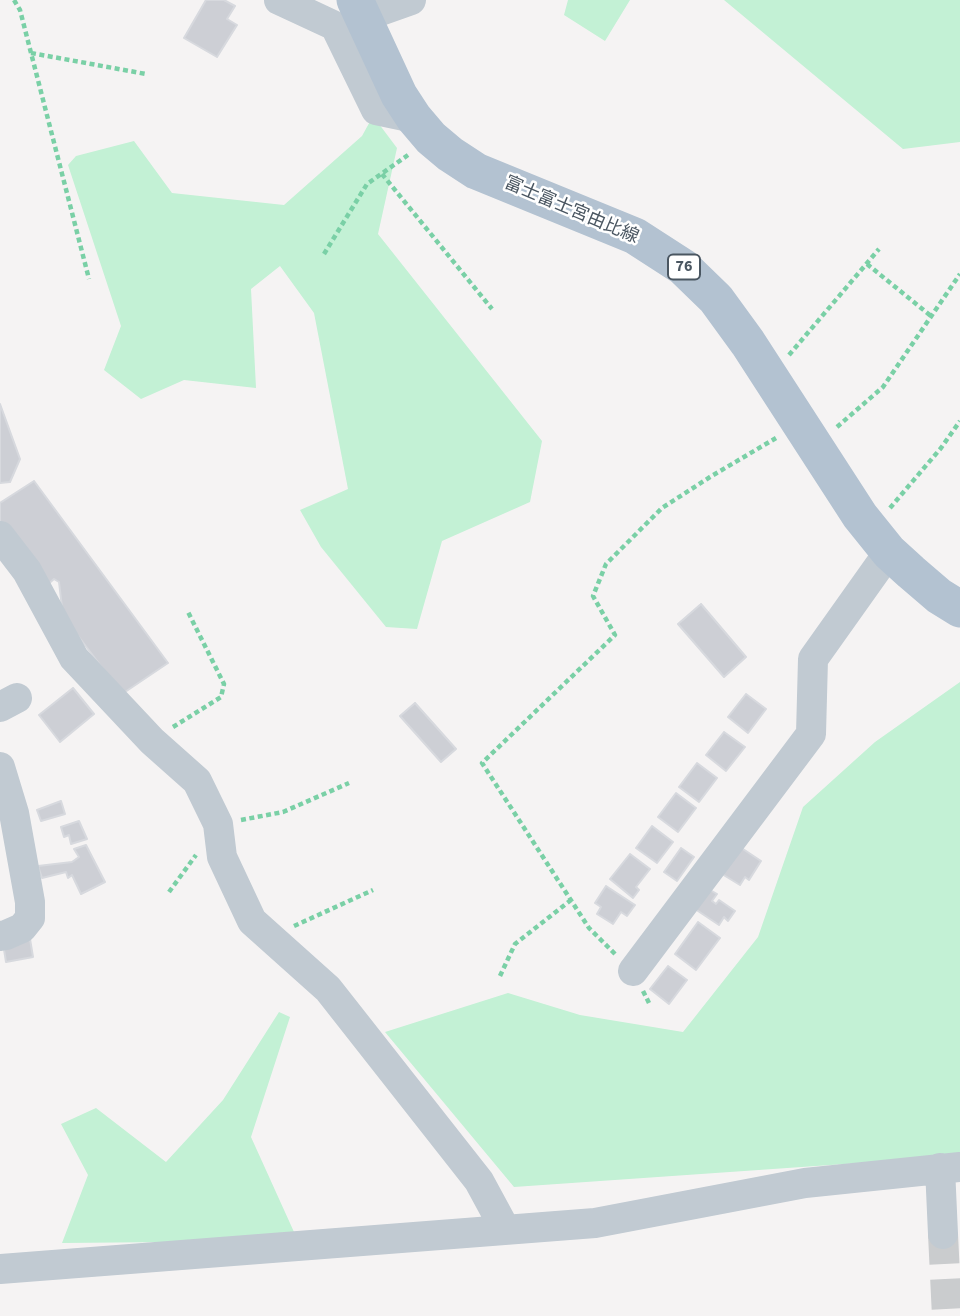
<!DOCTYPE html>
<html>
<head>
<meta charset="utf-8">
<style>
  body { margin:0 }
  canvas { display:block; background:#f5f3f3 }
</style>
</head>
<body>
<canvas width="960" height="1316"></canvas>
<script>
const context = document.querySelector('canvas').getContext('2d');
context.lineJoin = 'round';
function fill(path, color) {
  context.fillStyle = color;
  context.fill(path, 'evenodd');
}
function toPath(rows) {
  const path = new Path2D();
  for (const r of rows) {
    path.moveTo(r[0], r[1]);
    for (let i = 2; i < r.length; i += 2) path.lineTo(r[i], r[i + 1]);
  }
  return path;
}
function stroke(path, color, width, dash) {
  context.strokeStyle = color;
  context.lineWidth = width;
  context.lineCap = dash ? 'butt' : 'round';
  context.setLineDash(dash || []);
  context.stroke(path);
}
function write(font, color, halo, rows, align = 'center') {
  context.font = font + ' "Source Sans 3","Noto Sans JP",sans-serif';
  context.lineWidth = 5;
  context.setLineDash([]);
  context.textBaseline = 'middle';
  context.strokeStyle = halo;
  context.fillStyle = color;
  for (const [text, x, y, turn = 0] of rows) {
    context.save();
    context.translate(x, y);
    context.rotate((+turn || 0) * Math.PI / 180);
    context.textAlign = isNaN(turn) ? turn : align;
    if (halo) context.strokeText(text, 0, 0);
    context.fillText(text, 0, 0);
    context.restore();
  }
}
fill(toPath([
  [568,0,630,0,605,41,564,15],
  [724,0,960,0,960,142,903,149],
  [373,116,397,148,378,234,542,441,530,502,442,541,417,629,386,627,321,547,300,510,348,489,314,313,280,266,251,289,256,388,184,380,141,399,104,370,121,326,68,165,76,156,134,141,172,193,284,205,362,136],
  [960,682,960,1156,514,1187,385,1032,508,993,580,1015,683,1032,758,937,803,807,875,742],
  [279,1012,290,1017,251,1137,294,1232,170,1242,62,1243,88,1175,61,1124,96,1108,166,1162,223,1100]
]), '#c3f1d5');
const building = toPath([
  [206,0,224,0,235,6,227,19,237,25,217,57,184,38,206,0],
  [0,404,20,459,10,482,0,483,0,404],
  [34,481,168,663,122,694,63,616,59,582,54,579,47,585,0,521,0,503,34,481],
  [701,604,746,657,724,677,678,624,701,604],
  [73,688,94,714,60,742,39,715,73,688],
  [746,694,766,709,748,733,728,717,746,694],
  [415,703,456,749,441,762,400,716,415,703],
  [724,732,745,747,726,771,706,755,724,732],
  [697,763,717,778,699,802,679,787,697,763],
  [676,793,696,808,678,832,658,817,676,793],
  [61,801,65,814,41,821,37,810,61,801],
  [79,821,87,839,71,844,69,835,64,837,61,827,79,821],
  [652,826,673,842,657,863,636,848,652,826],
  [86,845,105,882,81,894,72,875,68,878,66,872,42,878,38,866,72,862,79,857,74,849,86,845],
  [740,847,761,861,749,880,745,877,740,885,717,871,740,847],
  [681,848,694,857,677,881,664,872,681,848],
  [630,854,650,869,636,887,639,890,633,898,610,879,630,854],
  [606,886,635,905,627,916,621,912,613,924,597,914,601,907,595,903,606,886],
  [705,887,717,894,712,901,716,904,719,900,735,911,728,921,724,917,719,925,692,907,705,887],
  [698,922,720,938,696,970,675,954,698,922],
  [30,939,33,957,6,962,3,943,30,939],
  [668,966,687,980,669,1004,650,989,668,966]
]);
fill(building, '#cdcfd5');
stroke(building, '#d7d9de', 2);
stroke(toPath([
  [943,1234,947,1316]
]), '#caccce', 30, [30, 15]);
stroke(toPath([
  [14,0,20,10,89,279],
  [31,53,146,74],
  [382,174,492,309],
  [324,254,367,184,408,155],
  [867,264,931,316],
  [789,355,879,249],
  [837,427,883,387,960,274],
  [890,508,941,448,960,421],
  [173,727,221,697,224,684,187,610],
  [241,820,283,812,349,783],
  [169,892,196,855],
  [294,926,373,890],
  [615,954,589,928,482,763,615,635,593,596,606,564,662,508,710,477,776,438],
  [500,976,515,944,571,900],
  [643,991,649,1003]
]), '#7ad0a6', 4.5, [5, 3.5]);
stroke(toPath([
  [279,0,335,26,376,110,414,118],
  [363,17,411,0],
  [0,536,27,571,74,658,152,741,197,781,218,824,222,857,252,921,328,989,479,1181,505,1229],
  [0,707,17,698],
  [0,767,14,813,30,902,30,918,22,928,6,935,0,936],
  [633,971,811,734,813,659,889,552],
  [940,1168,943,1234],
  [0,1269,595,1223,805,1183,960,1167]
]), '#c1cad2', 30);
stroke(toPath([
  [355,0,399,95,414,118,431,138,450,154,476,171,635,236,683,267,716,299,748,343,860,516,889,552,911,572,939,596,960,609]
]), '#b3c2d1', 37);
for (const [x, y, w] of [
  [684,267,32]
]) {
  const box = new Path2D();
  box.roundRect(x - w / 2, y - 12.5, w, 25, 5);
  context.fillStyle = '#fff';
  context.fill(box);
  stroke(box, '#4a5661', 2);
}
write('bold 16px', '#4a5661', null, [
  ["76",684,267]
]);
write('18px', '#4a5661', '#fff', [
  ["富士富士宮由比線",571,211,23]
]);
</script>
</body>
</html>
